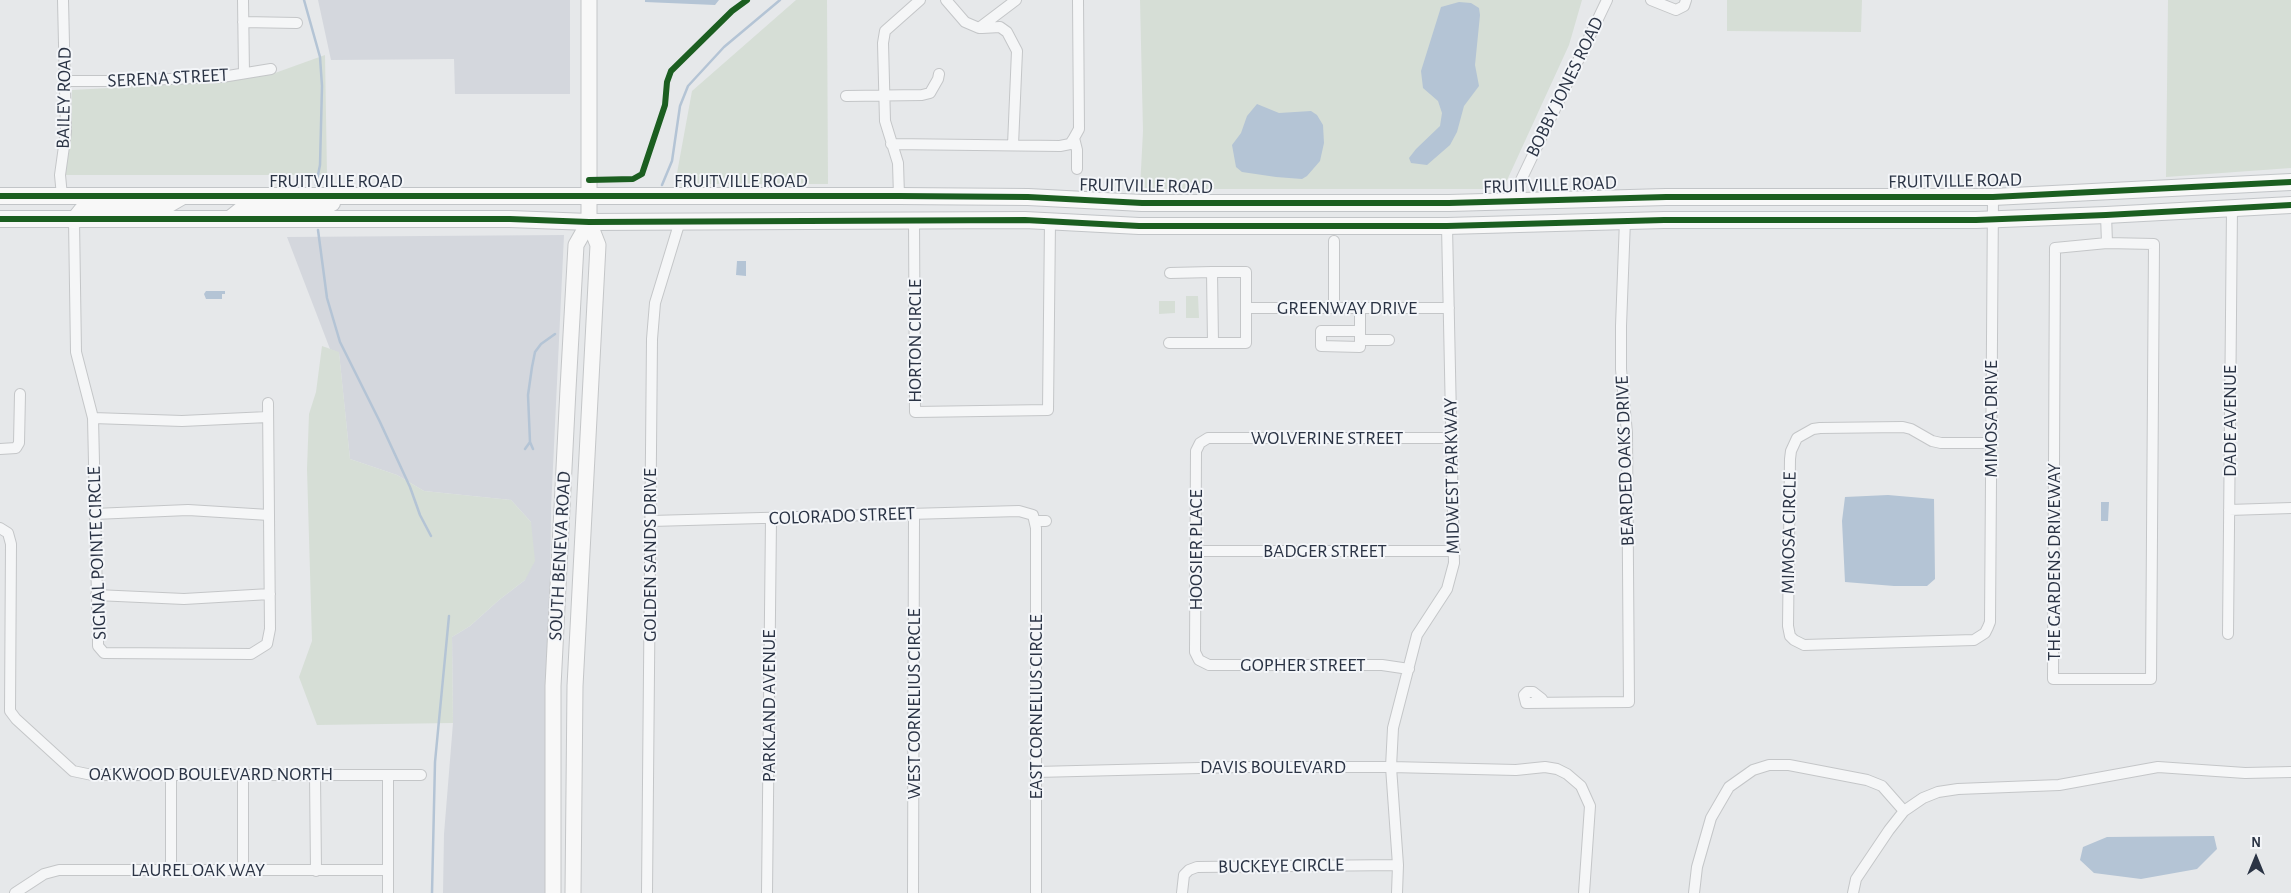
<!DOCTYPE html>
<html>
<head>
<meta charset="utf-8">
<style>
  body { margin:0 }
  #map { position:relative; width:2291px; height:893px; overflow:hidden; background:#e6e8ea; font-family:"Alegreya Sans",sans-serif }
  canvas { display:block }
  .north { position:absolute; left:2231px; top:833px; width:50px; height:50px; -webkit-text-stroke:4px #f4f6f9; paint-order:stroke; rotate:0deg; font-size:14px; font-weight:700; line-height:20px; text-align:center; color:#2b3445 }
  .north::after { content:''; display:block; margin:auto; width:18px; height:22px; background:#2b3445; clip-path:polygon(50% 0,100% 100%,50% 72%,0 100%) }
</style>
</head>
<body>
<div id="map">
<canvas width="2291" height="893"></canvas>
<div class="north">N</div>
</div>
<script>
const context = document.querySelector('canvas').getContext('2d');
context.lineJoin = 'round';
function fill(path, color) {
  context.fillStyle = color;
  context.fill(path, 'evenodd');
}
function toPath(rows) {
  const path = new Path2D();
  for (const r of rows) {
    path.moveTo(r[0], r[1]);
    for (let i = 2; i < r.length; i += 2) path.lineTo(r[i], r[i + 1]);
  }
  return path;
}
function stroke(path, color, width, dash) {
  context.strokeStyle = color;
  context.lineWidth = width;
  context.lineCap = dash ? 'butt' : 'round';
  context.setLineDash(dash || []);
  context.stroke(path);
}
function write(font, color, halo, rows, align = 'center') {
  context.font = font + ' "Alegreya Sans",sans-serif';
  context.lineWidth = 4;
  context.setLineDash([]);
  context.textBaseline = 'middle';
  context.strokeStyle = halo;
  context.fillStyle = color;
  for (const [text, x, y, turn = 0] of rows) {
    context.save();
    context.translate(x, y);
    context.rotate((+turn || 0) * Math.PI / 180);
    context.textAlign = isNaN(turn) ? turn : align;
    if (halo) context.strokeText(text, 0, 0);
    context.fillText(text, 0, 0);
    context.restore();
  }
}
fill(toPath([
  [318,0,570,0,570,94,455,94,454,59,331,60],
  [564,235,551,509,547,893,443,893,444,834,453,723,452,637,470,626,499,600,525,580,531,522,511,500,424,491,397,475,350,459,339,353,330,349,287,237]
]), '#d4d7dd');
fill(toPath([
  [796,0,827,0,828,184,675,184,692,91],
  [1140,0,1582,0,1569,45,1503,189,1140,189,1143,131],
  [1727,0,1862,0,1861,32,1727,31],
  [2168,0,2291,0,2291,168,2166,177],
  [325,55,327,175,65,175,71,132,72,90,223,82,275,73],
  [1186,296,1198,296,1199,318,1186,318],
  [1159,301,1175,301,1175,313,1159,314],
  [322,346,339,352,350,459,397,475,424,491,511,500,531,522,535,561,525,580,499,600,470,626,452,637,453,723,317,725,299,677,312,641,307,469,309,414,316,392]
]), '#d6ded6');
fill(toPath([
  [645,0,719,0,715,5,645,2],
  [1459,2,1471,3,1479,8,1480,15,1475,65,1479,86,1464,106,1457,132,1450,145,1427,165,1411,163,1409,158,1416,149,1440,126,1442,113,1438,101,1423,88,1421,71,1441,7],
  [1257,104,1279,113,1311,111,1317,115,1323,125,1324,143,1320,161,1307,176,1302,179,1276,177,1242,172,1236,167,1232,145,1241,133,1247,116],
  [737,261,746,261,746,276,736,275],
  [206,291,225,291,225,294,222,294,222,299,206,299,204,294],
  [1888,495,1934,499,1935,579,1927,586,1894,586,1845,582,1842,521,1845,497],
  [2101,502,2109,502,2108,521,2101,521],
  [2214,836,2217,849,2197,869,2141,879,2094,873,2080,860,2083,847,2107,837]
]), '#b4c4d5');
stroke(toPath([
  [304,0,320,57,322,86,320,165,316,185],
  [662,185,672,161,680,106,688,86,724,47,780,0],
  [318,230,327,298,340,342,380,422,410,487,420,515,431,536],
  [525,449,530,442],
  [533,449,530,442,528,395,532,367,535,352,541,344,555,334],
  [432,893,435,762,449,616]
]), '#b4c4d5', 2.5);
const minor = toPath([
  [243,0,244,73],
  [946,0,965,22,979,28,1016,0],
  [1651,0,1676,10,1684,6,1686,0],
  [243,22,297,23],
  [982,28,1000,27,1007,32,1017,51,1013,145],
  [65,81,117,81,222,77,271,69],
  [846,96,922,95,930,93,938,79,939,74],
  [891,144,1060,146,1070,144,1074,138],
  [1077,169,1077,150,1074,138,1079,129,1078,0],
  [62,196,60,175,66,132,63,0],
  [899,196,898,163,885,121,883,43,885,31,920,0],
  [1511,201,1607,0],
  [2106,215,2107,243,2154,244,2151,679,2053,679,2055,248,2107,243],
  [74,220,76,352,93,418,98,641,98,646,104,653,251,654,267,644,270,629,268,403],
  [914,220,915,412,1048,410,1050,221],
  [1334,241,1334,308],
  [1212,272,1246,272,1246,343,1213,343,1212,272],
  [1170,273,1212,272],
  [1246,308,1449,308],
  [1360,308,1360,347,1321,346,1321,331,1360,331],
  [1360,340,1389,340],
  [1169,343,1213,343],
  [93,418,182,421,268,417],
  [1991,443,1941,443,1932,441,1911,429,1903,427,1820,428,1813,429,1797,438,1791,451,1790,459,1788,626,1790,636,1794,640,1804,645,1974,640,1985,633,1988,627,1990,622,1993,197],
  [0,449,16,448,19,443,20,394],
  [2229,510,2291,508],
  [94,514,188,510,269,515],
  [651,521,1019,511,1033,515,1036,528,1036,893],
  [1035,521,1046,521],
  [0,528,8,533,11,544,10,711,16,719,73,771,92,775,421,775],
  [1196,551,1455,551],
  [96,595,184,599,270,594],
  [2228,634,2232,208],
  [1409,669,1382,665,1209,665,1199,660,1195,652,1196,451,1200,443,1208,438,1452,438],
  [1542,703,1542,699,1533,692,1527,692,1524,695,1526,703,1629,702,1627,433,1621,369,1621,326,1625,220],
  [1036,772,1240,767,1391,767,1516,770,1545,767,1557,769,1567,774,1581,786,1590,806,1584,893],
  [243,775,243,870],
  [315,775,316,871],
  [171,870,171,775],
  [15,893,44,874,59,870,388,870],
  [388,893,388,775],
  [647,893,652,339,655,303,680,221],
  [767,893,771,519],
  [913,893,914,514],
  [1182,893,1184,875,1189,870,1197,867,1398,865],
  [1397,893,1398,865,1391,767,1393,728,1417,635,1447,589,1454,563,1447,226],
  [1694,893,1697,867,1711,818,1729,787,1753,770,1769,765,1789,765,1867,780,1882,786,1904,811],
  [1853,893,1856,879,1889,830,1904,811,1923,798,1938,792,1958,789,2059,785,2158,767,2245,773,2291,772]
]);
const secondary = toPath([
  [553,893,553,686,568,389,576,245,589,222],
  [573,893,575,686,598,245,589,222,589,0]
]);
const primary = toPath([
  [0,196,899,196,1028,197,1142,203,1449,203,1666,197,1993,197,2291,182],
  [231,218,241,210,247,208,319,208,332,203],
  [0,219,510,219,589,222,1025,220,1139,226,1447,226,1664,220,1976,220,2106,215,2291,205],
  [74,220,82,210,94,206,164,207,183,196]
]);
stroke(minor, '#c4c6c8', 12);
stroke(secondary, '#c4c6c8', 17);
stroke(primary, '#c2c5c8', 18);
stroke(minor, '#f5f6f7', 10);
stroke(secondary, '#f8f8f8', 15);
stroke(primary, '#f8f8f8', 16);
stroke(toPath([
  [589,180,633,179,642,174,665,105,667,82,671,71,732,11,747,0],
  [0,196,899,196,1028,197,1142,203,1449,203,1666,197,1993,197,2291,182],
  [0,219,510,219,589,222,1025,220,1139,226,1447,226,1664,220,1976,220,2106,215,2291,205]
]), '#1b5e20', 6);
write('19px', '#2b3445', '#f4f6f9', [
  ["SERENA STREET",168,78,-3],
  ["BOBBY JONES ROAD",1565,87,-64],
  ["BAILEY ROAD",64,98,-89],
  ["FRUITVILLE ROAD",336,181],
  ["FRUITVILLE ROAD",741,181],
  ["FRUITVILLE ROAD",1955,181,-1],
  ["FRUITVILLE ROAD",1550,185,-2],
  ["FRUITVILLE ROAD",1146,186,1],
  ["GREENWAY DRIVE",1347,308],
  ["HORTON CIRCLE",915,341,-90],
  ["MIMOSA DRIVE",1991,419,-90],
  ["DADE AVENUE",2230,421,-90],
  ["WOLVERINE STREET",1327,438],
  ["BEARDED OAKS DRIVE",1625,461,-92],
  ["MIDWEST PARKWAY",1452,476,-91],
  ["COLORADO STREET",842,516,-2],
  ["MIMOSA CIRCLE",1789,533,-89],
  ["HOOSIER PLACE",1196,550,-90],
  ["BADGER STREET",1325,551],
  ["SIGNAL POINTE CIRCLE",97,553,-92],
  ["GOLDEN SANDS DRIVE",650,555,-90],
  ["SOUTH BENEVA ROAD",560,556,-87],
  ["THE GARDENS DRIVEWAY",2054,562,-90],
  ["GOPHER STREET",1303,665],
  ["WEST CORNELIUS CIRCLE",914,704,-90],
  ["PARKLAND AVENUE",769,706,-90],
  ["EAST CORNELIUS CIRCLE",1036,707,-90],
  ["DAVIS BOULEVARD",1273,767],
  ["OAKWOOD BOULEVARD NORTH",211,774],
  ["BUCKEYE CIRCLE",1281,866,-1],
  ["LAUREL OAK WAY",198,870]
]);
</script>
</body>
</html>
